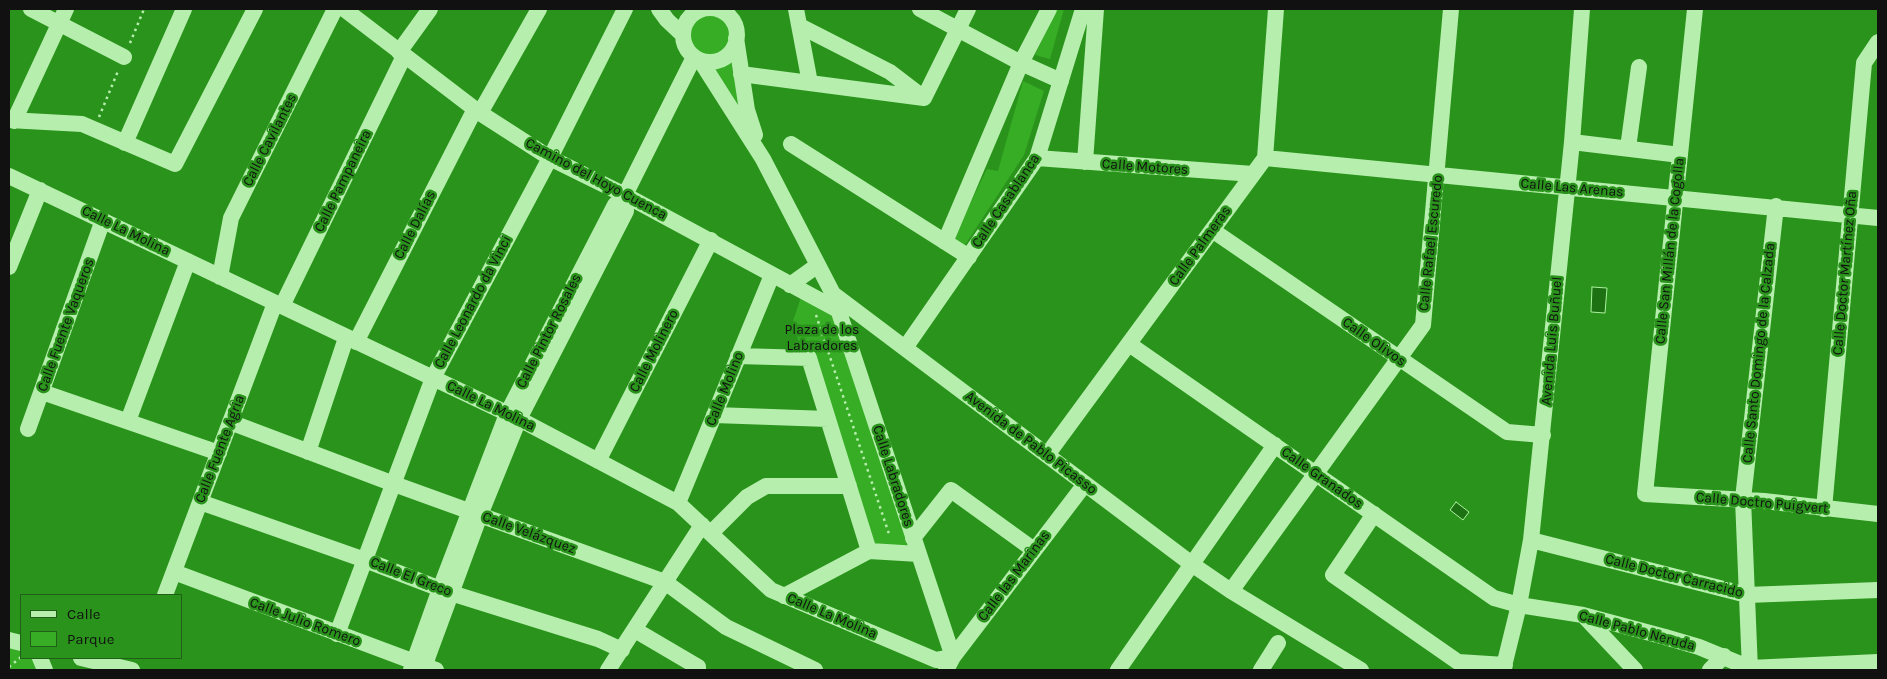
<!DOCTYPE html>
<html>
<head>
<meta charset="utf-8">
<style>
  body { margin:0 }
  #map { position:relative; width:1887px; height:679px; overflow:hidden; background:#2a931c; font-family:Karla,sans-serif }
  canvas { display:block }
  .frame { position:absolute; inset:0; border:10px solid #111; pointer-events:none }
  .legend { position:absolute; left:20px; top:594px; width:162px; height:65px; box-sizing:border-box; background:#2a931c; border:1px solid #205f18; margin:0; padding:6px 9px; list-style:none; font-size:15px; color:#111 }
  .legend li { display:flex; align-items:center; gap:10px; height:25px }
  .legend b { width:25px; border:1px solid #205f18 }
</style>
</head>
<body>
<div id="map">
<canvas width="1887" height="679"></canvas>
<div class="frame"></div>
<ul class="legend">
<li><b style="height:6px;background:#b6efad"></b>Calle</li>
<li><b style="height:14px;background:#37ac25"></b>Parque</li>
</ul>
</div>
<script>
const context = document.querySelector('canvas').getContext('2d');
context.lineJoin = 'round';
function fill(path, color) {
  context.fillStyle = color;
  context.fill(path, 'evenodd');
}
function toPath(rows) {
  const path = new Path2D();
  for (const r of rows) {
    if (r.length === 3) {
      path.moveTo(r[0] + r[2], r[1]);
      path.arc(r[0], r[1], r[2], 0, 2 * Math.PI);
      continue;
    }
    path.moveTo(r[0], r[1]);
    for (let i = 2; i < r.length; i += 2) path.lineTo(r[i], r[i + 1]);
  }
  return path;
}
function stroke(path, color, width, dash) {
  context.strokeStyle = color;
  context.lineWidth = width;
  context.lineCap = dash ? 'butt' : 'round';
  context.setLineDash(dash || []);
  context.stroke(path);
}
function write(font, color, halo, rows, align = 'center') {
  context.font = font + ' Karla,sans-serif';
  context.lineWidth = 5;
  context.setLineDash([]);
  context.textBaseline = 'middle';
  context.strokeStyle = halo;
  context.fillStyle = color;
  for (const [text, x, y, turn = 0] of rows) {
    context.save();
    context.translate(x, y);
    context.rotate((+turn || 0) * Math.PI / 180);
    context.textAlign = isNaN(turn) ? turn : align;
    if (halo) context.strokeText(text, 0, 0);
    context.fillText(text, 0, 0);
    context.restore();
  }
}
fill(toPath([
  [1057,9,1064,9,1050,59,1035,55],
  [711,35,22],
  [734,54,751,134,705,66,714,66,722,64,729,60],
  [1023,81,1044,91,1024,155,965,245,953,238,987,169,998,171],
  [803,291,838,310,919,554,869,551,803,358,793,321],
  [9,640,21,643,21,658,40,658,45,670,9,670]
]), '#37ac25');
const water = toPath([
  [1592,287,1607,288,1605,313,1591,312,1592,287],
  [1456,502,1469,512,1463,520,1450,510,1456,502]
]);
fill(water, '#1d7113');
stroke(water, '#acf1a0', 1);
stroke(toPath([
  [130,43,144,9],
  [99,117,118,71],
  [816,315,890,537],
  [9,667,21,657]
]), '#b6efad', 2.5, [2.5, 4]);
stroke(toPath([
  [710,35,27],
  [31,9,124,57],
  [344,9,480,113,550,158,625,195,838,310],
  [659,9,667,20,683,35],
  [796,9,810,83],
  [920,9,1021,63,1061,81],
  [1695,9,1645,494,1764,501,1878,514],
  [800,26,890,72,924,98],
  [736,38,747,110,755,135],
  [399,52,430,9],
  [700,60,763,159,833,294,1193,565,1231,591,1361,670],
  [741,74,924,98],
  [924,98,968,9],
  [480,113,539,9],
  [9,120,82,124,175,164,255,9],
  [14,121,66,9],
  [1572,142,1680,155],
  [125,143,184,9],
  [791,144,969,257],
  [1628,148,1639,67],
  [1037,158,1253,174],
  [1265,158,1878,218],
  [1085,162,1096,9],
  [9,176,519,419,678,503,771,590,936,660,953,657,833,294],
  [1212,230,1507,432,1543,435],
  [945,242,1021,63,1049,9],
  [9,267,40,190],
  [220,277,231,218,335,9],
  [790,285,818,265],
  [282,306,404,56],
  [356,342,475,109],
  [1129,344,1494,598,1519,605,1583,615,1665,637,1699,647,1750,668,1878,662],
  [905,348,1037,158,1083,9],
  [738,356,809,358,869,551,919,554],
  [42,392,219,453],
  [714,415,828,419],
  [128,421,188,261],
  [230,422,394,484,665,582,726,627,815,670],
  [28,429,103,220],
  [308,452,346,338],
  [1047,455,1265,158,1276,9],
  [598,461,711,240],
  [200,502,365,560,451,593,598,639,622,650],
  [678,503,772,275],
  [1824,509,1864,63,1878,42],
  [1374,514,1333,575,1458,662,1505,665],
  [711,533,747,497,766,486,849,486],
  [913,538,951,490,1034,550],
  [1531,540,1747,595,1878,590],
  [174,572,436,670],
  [1231,591,1423,325,1451,9],
  [165,595,275,303],
  [784,596,869,551],
  [1583,615,1635,670],
  [635,630,698,667,698,670],
  [337,634,433,378,550,158,625,9],
  [9,640,21,643],
  [40,658,45,670],
  [81,658,132,670],
  [411,670,440,589,507,414,615,205,625,195,694,57],
  [424,670,428,656,480,515,519,419,626,211,625,195],
  [608,670,702,525],
  [946,670,953,657,1085,484],
  [1118,670,1275,445],
  [1261,670,1278,643],
  [1503,670,1519,605,1531,540,1572,142,1582,9],
  [1710,670,1724,656],
  [1750,670,1743,499,1776,206]
]), '#b6efad', 16);
write('14px', '#111', '#2a931c', [
  ["Calle Cavilantes",270,140,-63],
  ["Calle Motores",1145,167,4],
  ["Camino del Hoyo Cuenca",596,179,28],
  ["Calle Pampaneira",343,181,-64],
  ["Calle Las Arenas",1572,188,5],
  ["Calle Casablanca",1006,201,-56],
  ["Calle Dalías",415,225,-63],
  ["Calle La Molina",126,231,26],
  ["Calle Rafael Escuredo",1431,243,-84],
  ["Calle Palmeras",1200,246,-54],
  ["Calle San Millán de la Cogolla",1670,251,-84],
  ["Calle Doctor Martínez Oña",1845,273,-85],
  ["Calle Leonardo da Vinci",473,302,-62],
  ["Calle Fuente Vaqueros",66,325,-70],
  ["Calle Pintor Rosales",549,331,-63],
  ["Avenida Luis Buñuel",1552,341,-85],
  ["Calle Olivos",1374,342,35],
  ["Calle Molinero",654,351,-63],
  ["Calle Santo Domingo de la Calzada",1759,353,-84],
  ["Calle Molino",725,389,-68],
  ["Calle La Molina",491,406,26],
  ["Avenida de Pablo Picasso",1031,443,37],
  ["Calle Fuente Agria",220,449,-69],
  ["Calle Labradores",893,476,72],
  ["Calle Granados",1322,478,35],
  ["Calle Doctro Puigvert",1762,503,5],
  ["Calle Velázquez",529,533,20],
  ["Calle las Marinas",1014,576,-53],
  ["Calle Doctor Carracido",1674,576,14],
  ["Calle El Greco",411,577,21],
  ["Calle La Molina",832,616,23],
  ["Calle Julio Romero",305,622,20],
  ["Calle Pablo Neruda",1637,631,15]
]);
write('14px', '#111', '#2a931c', [
  ["Plaza de los",822,330],
  ["Labradores",822,346]
]);
</script>
</body>
</html>
